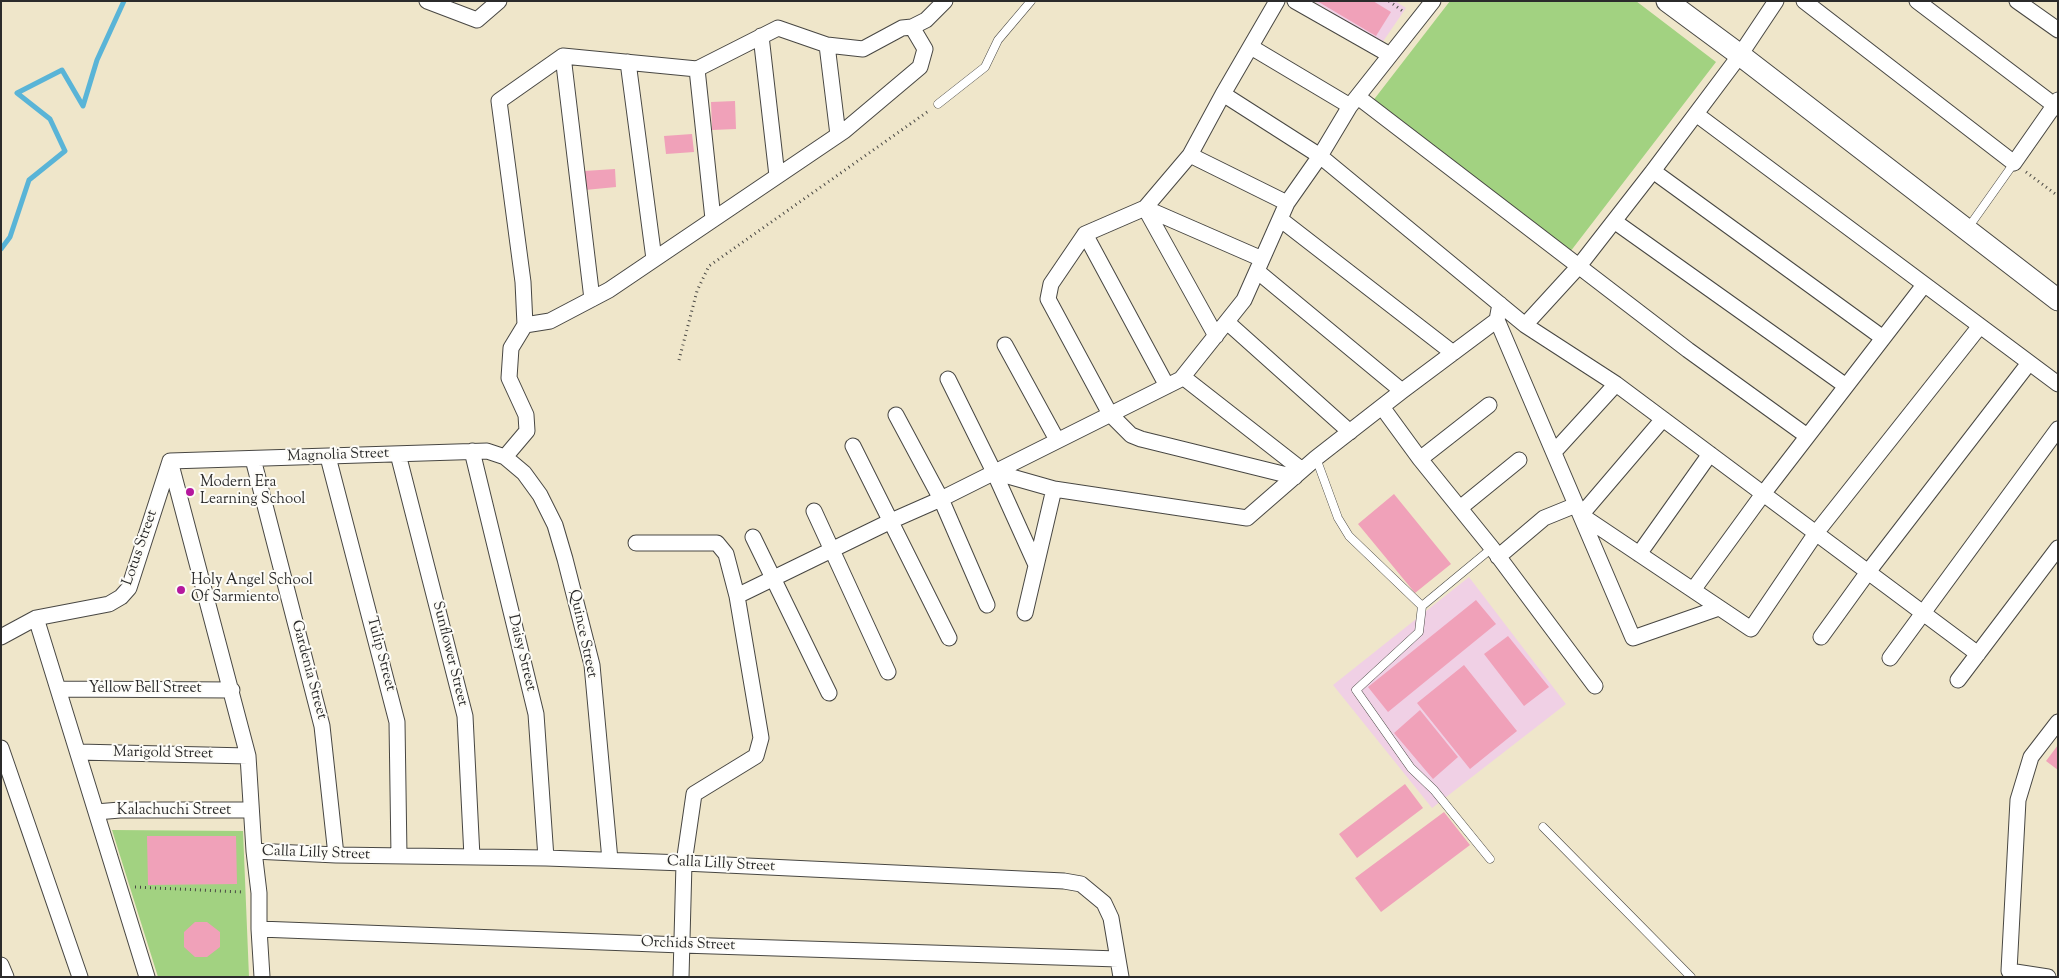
<!DOCTYPE html>
<html>
<head>
<meta charset="utf-8">
<style>
  body { margin:0 }
  #map { position:relative; width:2059px; height:978px; overflow:hidden; background:#efe6ca; font-family:"Sorts Mill Goudy",serif }
  canvas { display:block }
  .frame { position:absolute; inset:0; border:2px solid #2b2b2b; pointer-events:none }
</style>
</head>
<body>
<div id="map">
<canvas width="2059" height="978"></canvas>
<div class="frame"></div>
</div>
<script>
const context = document.querySelector('canvas').getContext('2d');
context.lineJoin = 'round';
function fill(path, color) {
  context.fillStyle = color;
  context.fill(path, 'evenodd');
}
function toPath(rows) {
  const path = new Path2D();
  for (const r of rows) {
    path.moveTo(r[0], r[1]);
    for (let i = 2; i < r.length; i += 2) path.lineTo(r[i], r[i + 1]);
  }
  return path;
}
function stroke(path, color, width, dash) {
  context.strokeStyle = color;
  context.lineWidth = width;
  context.lineCap = dash ? 'butt' : 'round';
  context.setLineDash(dash || []);
  context.stroke(path);
}
function write(font, color, halo, rows, align = 'center') {
  context.font = font + ' "Sorts Mill Goudy",serif';
  context.lineWidth = 4;
  context.setLineDash([]);
  context.textBaseline = 'middle';
  context.strokeStyle = halo;
  context.fillStyle = color;
  for (const [text, x, y, turn = 0] of rows) {
    context.save();
    context.translate(x, y);
    context.rotate((+turn || 0) * Math.PI / 180);
    context.textAlign = isNaN(turn) ? turn : align;
    if (halo) context.strokeText(text, 0, 0);
    context.fillText(text, 0, 0);
    context.restore();
  }
}
fill(toPath([
  [1313,1,1395,1,1406,8,1382,43],
  [1469,577,1566,704,1432,808,1333,685]
]), '#f0d0e5');
fill(toPath([
  [1450,1,1636,1,1716,62,1570,252,1372,102],
  [112,830,243,831,249,977,158,977]
]), '#a2d281');
stroke(toPath([
  [1,249,10,237,29,180,65,151,50,119,17,93,62,70,83,106,97,60,124,1]
]), '#59b4d7', 5);
fill(toPath([
  [1317,1,1373,1,1391,12,1376,36],
  [735,101,736,129,712,130,711,102],
  [692,134,694,152,666,154,664,136],
  [615,169,616,187,585,190,584,171],
  [1394,494,1451,564,1415,593,1358,524],
  [1476,600,1496,624,1388,712,1368,687],
  [1508,636,1549,687,1524,706,1484,654],
  [1464,665,1517,731,1470,769,1417,703],
  [1420,710,1458,757,1433,779,1394,733],
  [2058,745,2058,770,2046,761],
  [1405,784,1423,808,1357,858,1339,834],
  [1444,812,1470,845,1381,912,1355,878],
  [147,836,236,836,237,884,148,885],
  [195,922,207,922,220,932,220,947,207,957,195,957,184,947,184,932]
]), '#f0a1b9');
const lane = toPath([
  [938,104,985,67,998,40,1031,1],
  [1968,228,2014,163],
  [1316,458,1338,518,1349,536,1422,606,1492,548],
  [1422,606,1419,632,1356,690,1411,768,1434,790,1490,859],
  [1543,827,1691,977]
]);
const street = toPath([
  [427,1,477,20,499,1],
  [1295,1,1390,55],
  [1804,1,2014,163,2058,100],
  [1917,1,2058,108],
  [2017,1,2058,30],
  [761,36,777,176],
  [827,45,838,135],
  [1251,47,1350,106],
  [563,56,592,299],
  [628,62,654,259],
  [697,69,713,219],
  [1223,94,1320,156,1525,325,1616,384,1978,654],
  [1358,97,1688,350,1807,436],
  [1696,114,2058,384],
  [1190,155,1287,203],
  [1653,171,1883,338],
  [1280,219,1453,353],
  [1614,221,1846,386],
  [1085,234,1167,386],
  [1262,259,1145,208,1085,234,1051,284,1048,299,1110,414,1131,435,1141,439,1295,477],
  [1257,271,1402,391],
  [1497,320,1633,638,1719,608],
  [1227,322,1350,432],
  [525,325,550,321,609,290,844,131,920,67,925,49,912,27],
  [1525,325,1579,266,1653,171,1740,55,1776,1],
  [1216,336,1145,208,1190,155,1223,94,1277,1],
  [1005,345,1057,440],
  [1183,377,1302,470],
  [948,379,994,472,1036,565],
  [1382,407,1420,459,1492,548,1595,686],
  [896,415,941,499,987,605],
  [1663,419,1581,515,1751,629,1816,533,1980,326],
  [853,446,949,638],
  [472,451,536,714,546,858],
  [1554,452,1616,384],
  [398,454,465,716,472,857],
  [328,457,397,722,399,856],
  [505,457,527,431,526,415,509,378,511,348,525,325,523,282,499,101,563,56,697,69,778,28,827,45,863,49,902,28,912,27,926,20,945,1],
  [253,459,322,726,336,855],
  [1420,459,1489,405],
  [170,461,487,451,505,457,524,473,540,495,555,525,565,559,592,665,610,860],
  [170,461,248,756,254,851,259,893,259,929,262,977],
  [994,472,1054,489,1247,518,1316,458,1402,391,1497,320,1500,304],
  [1460,508,1519,460],
  [814,511,888,672],
  [753,537,829,693],
  [636,543,717,543,726,554,737,596,761,738,756,756,694,794,684,863,681,977],
  [1639,554,1710,454],
  [1498,557,1544,518,1576,505],
  [1693,590,1763,494,1924,285],
  [737,596,891,521,941,499,1181,379,1244,300,1287,203,1320,156,1350,106,1433,1],
  [1025,613,1054,489],
  [36,618,147,977],
  [1,637,36,618,109,604,121,597,129,588,170,461],
  [1821,637,1868,572,2029,363],
  [1890,658,2058,429],
  [1958,680,2058,548],
  [59,689,232,690],
  [1,748,80,977],
  [78,752,248,756],
  [96,812,120,810,251,810],
  [254,851,336,855,546,858,684,863,1064,881,1081,884,1104,903,1111,918,1121,977],
  [259,929,682,945,1118,959],
  [1,965,6,977],
  [2048,977,2009,971,2018,800,2031,757,2058,722]
]);
const secondary = toPath([
  [1667,1,1740,55,2058,300]
]);
stroke(lane, '#484743', 9);
stroke(street, '#484743', 17);
stroke(secondary, '#484743', 23);
stroke(toPath([
  [1389,1,1404,12],
  [2026,172,2058,196],
  [679,360,697,291,709,266,930,110],
  [135,887,243,892]
]), '#484743', 3, [1, 4]);
stroke(lane, '#fff', 8);
stroke(street, '#fff', 15);
stroke(secondary, '#fff', 21);
for (const [x, y, r, color] of [
  [190,492,5,"#b5179e"],
  [181,590,5,"#b5179e"]
]) {
  const dot = new Path2D();
  dot.arc(x, y, r, 0, 2 * Math.PI);
  context.fillStyle = color;
  context.fill(dot);
  stroke(dot, '#fdfcf7', 2);
}
write('15px', '#2b2b2b', '#fdfcf7', [
  ["Magnolia Street",338,456,-2],
  ["Lotus Street",141,548,-71],
  ["Quince Street",582,634,78],
  ["Daisy Street",521,653,76],
  ["Tulip Street",380,654,75],
  ["Sunflower Street",449,654,76],
  ["Gardenia Street",308,670,75],
  ["Yellow Bell Street",145,689],
  ["Marigold Street",163,754,1],
  ["Kalachuchi Street",174,811],
  ["Calla Lilly Street",316,854,2],
  ["Calla Lilly Street",721,865,3],
  ["Orchids Street",688,945,2]
]);
write('15px', '#2b2b2b', '#fdfcf7', [
  ["Modern Era",200,483],
  ["Learning School",200,500],
  ["Holy Angel School",191,581],
  ["Of Sarmiento",191,598]
], 'left');
</script>
</body>
</html>
